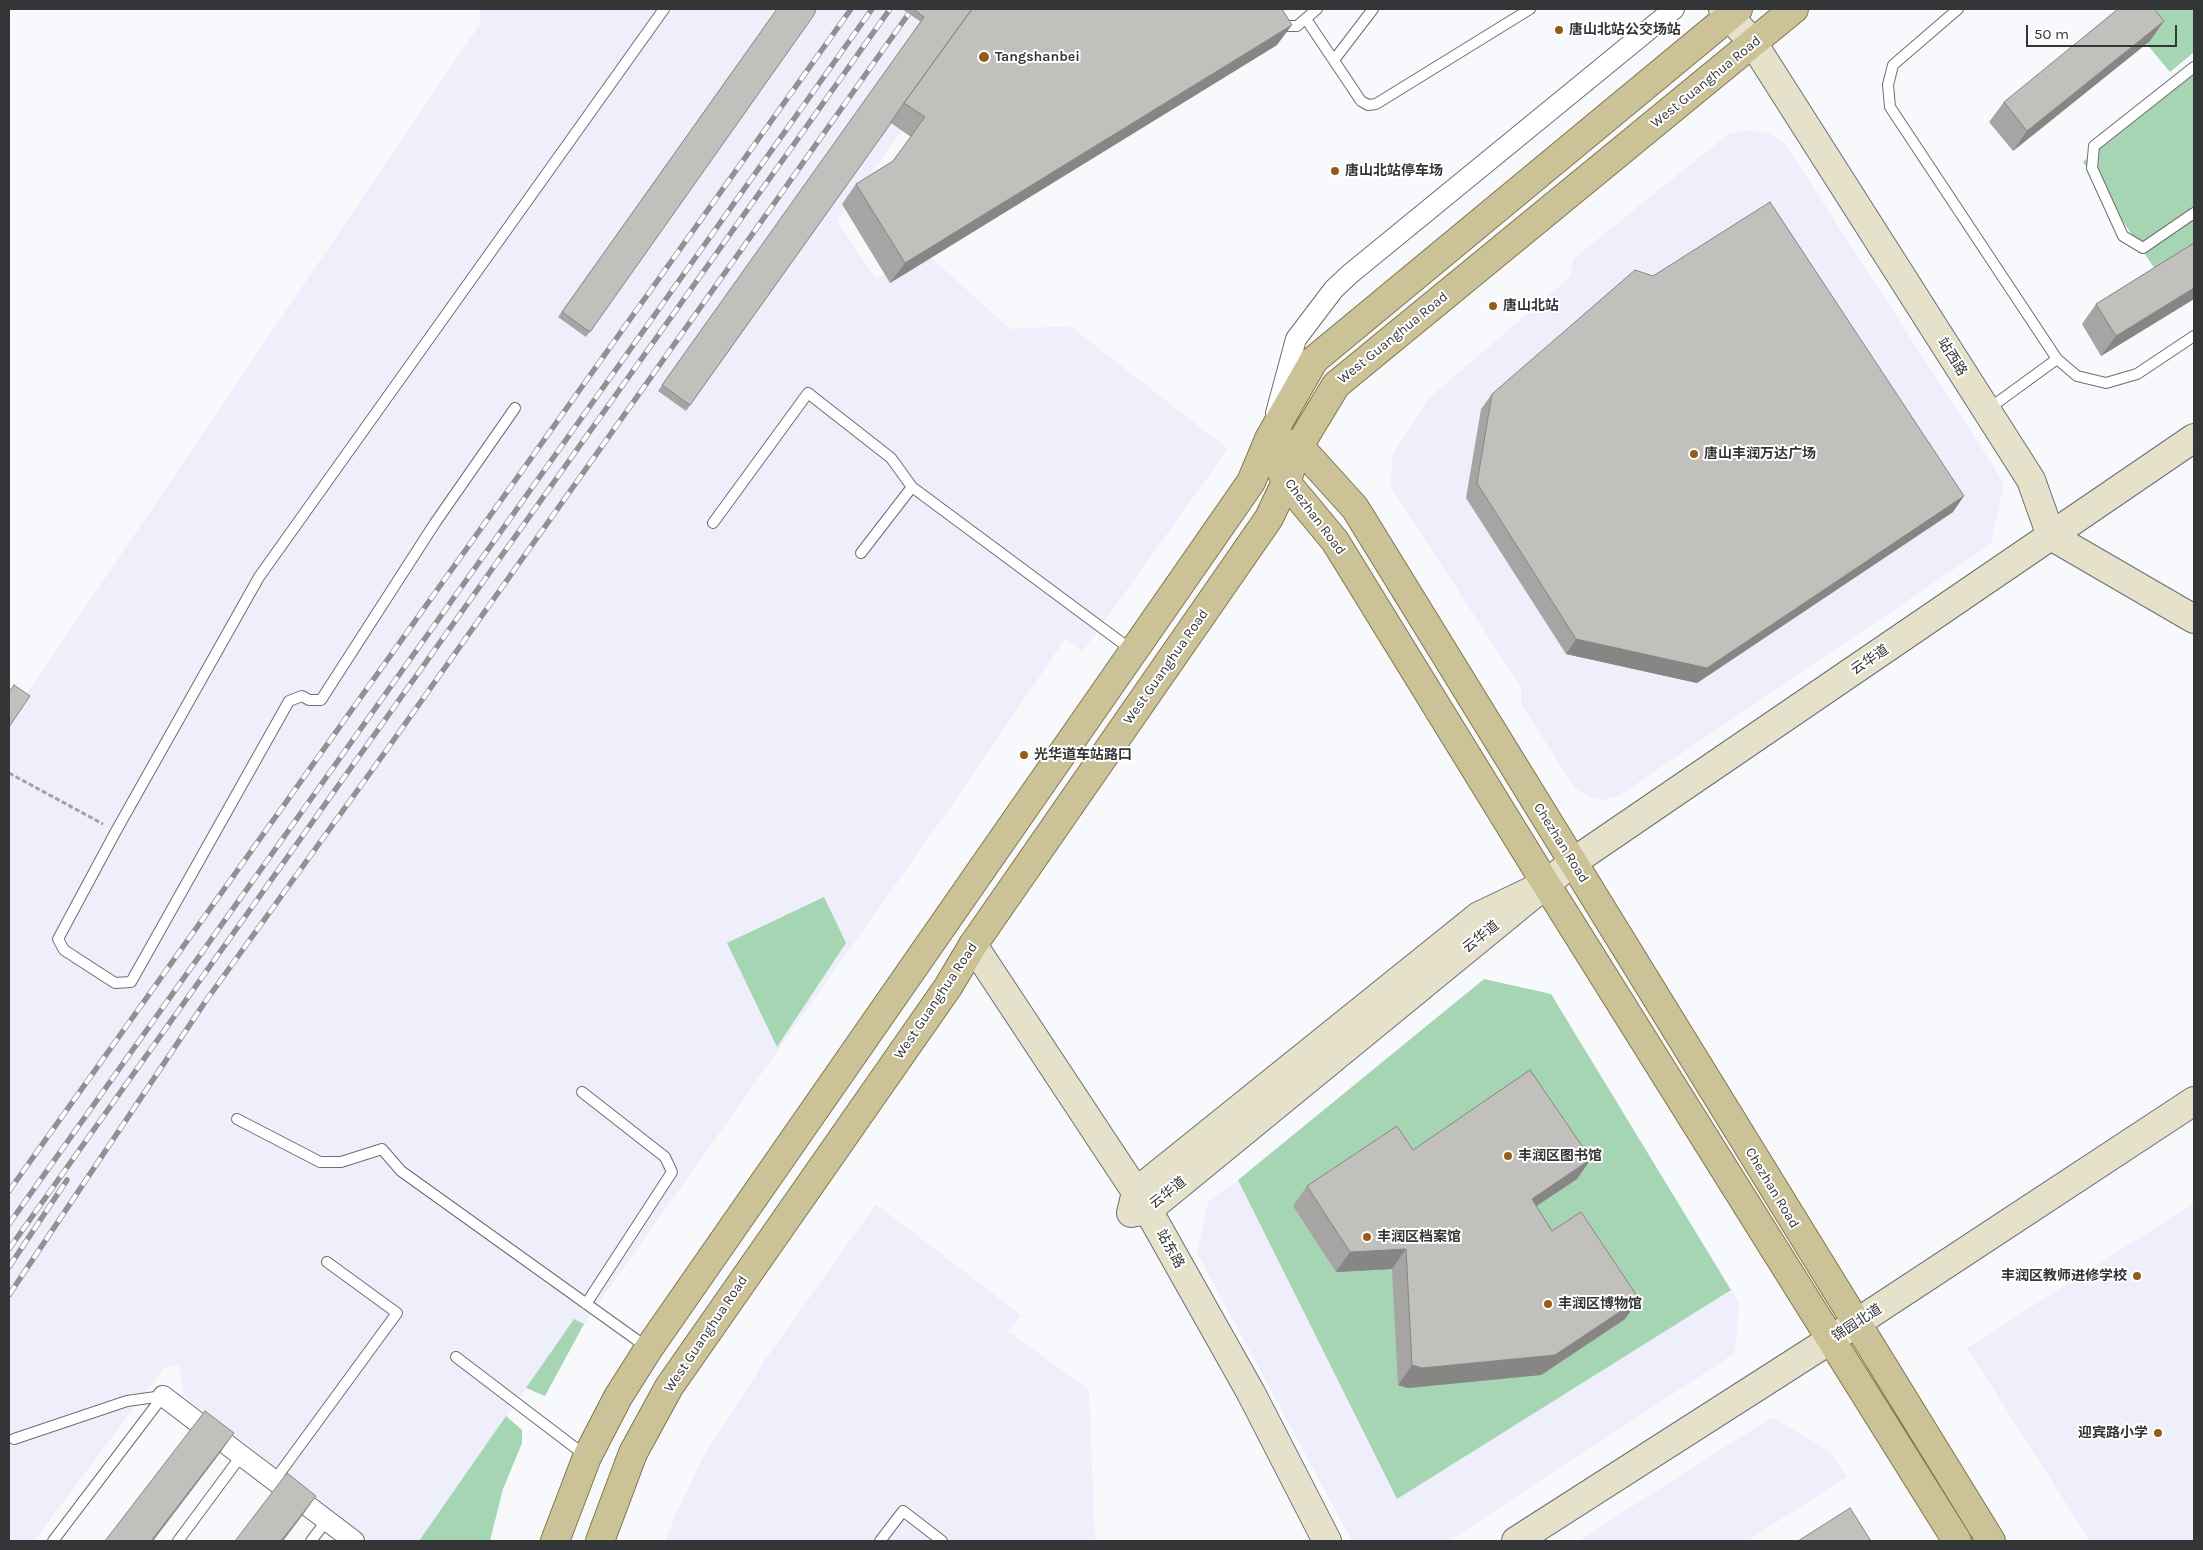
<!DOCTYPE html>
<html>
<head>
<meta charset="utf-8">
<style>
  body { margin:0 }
  #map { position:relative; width:2203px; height:1550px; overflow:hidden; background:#f8f9fc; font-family:Karla,sans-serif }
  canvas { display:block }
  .frame { position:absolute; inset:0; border:10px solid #343536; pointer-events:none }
  .scale { position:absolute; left:2026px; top:25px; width:151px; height:22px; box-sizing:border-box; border:2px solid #343536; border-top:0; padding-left:6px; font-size:15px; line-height:18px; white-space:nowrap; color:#343536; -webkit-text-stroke:4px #fff; paint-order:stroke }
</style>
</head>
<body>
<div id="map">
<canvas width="2203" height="1550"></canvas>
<div class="frame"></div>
<div class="scale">50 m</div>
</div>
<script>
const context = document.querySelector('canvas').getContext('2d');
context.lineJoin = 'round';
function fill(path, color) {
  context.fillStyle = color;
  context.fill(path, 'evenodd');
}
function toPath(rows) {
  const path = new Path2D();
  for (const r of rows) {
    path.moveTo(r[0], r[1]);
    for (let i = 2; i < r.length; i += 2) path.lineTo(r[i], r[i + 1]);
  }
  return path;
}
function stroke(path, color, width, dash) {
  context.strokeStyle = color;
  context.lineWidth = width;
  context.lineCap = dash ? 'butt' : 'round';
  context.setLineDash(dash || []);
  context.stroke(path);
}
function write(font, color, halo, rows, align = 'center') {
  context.font = font + ' Karla,"Noto Sans SC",sans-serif';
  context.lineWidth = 4;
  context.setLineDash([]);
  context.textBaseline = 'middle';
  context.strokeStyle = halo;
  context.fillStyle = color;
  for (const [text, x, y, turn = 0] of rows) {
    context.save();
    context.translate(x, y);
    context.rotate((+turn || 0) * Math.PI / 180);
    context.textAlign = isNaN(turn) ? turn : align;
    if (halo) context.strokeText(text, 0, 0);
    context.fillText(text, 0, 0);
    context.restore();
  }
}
fill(toPath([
  [479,9,989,9,837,221,876,279,922,249,1010,329,1070,326,1228,449,1083,651,1065,639,959,795,584,1324,574,1320,419,1541,370,1541,185,1397,179,1365,164,1368,34,1541,9,1541,9,720,480,24],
  [1745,130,1769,133,1786,145,2004,483,1991,544,1620,795,1604,800,1590,797,1575,788,1521,704,1521,687,1391,488,1392,456,1428,399,1570,277,1573,259,1727,135],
  [1238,1180,1397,1499,1731,1290,1739,1302,1735,1353,1449,1541,1352,1541,1197,1253,1208,1202],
  [2194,1203,2194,1541,2090,1541,1967,1348],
  [876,1204,1021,1315,1008,1331,1089,1390,1095,1541,665,1541,674,1518,702,1459,765,1360],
  [1772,1417,1829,1451,1847,1477,1747,1541,1578,1541]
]), '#eeeffa');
fill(toPath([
  [2149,9,2194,9,2194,52,2170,72,2130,24],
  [2194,73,2194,259,2163,281,2083,162],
  [824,897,846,943,777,1047,727,943],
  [1484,979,1551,994,1731,1290,1397,1499,1238,1180],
  [574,1319,584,1324,545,1396,526,1388],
  [506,1416,522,1430,522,1443,503,1489,490,1541,419,1541]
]), '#a5d5b2');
const lane = toPath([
  [1273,9,1286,26,1297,26,1317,9],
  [1958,9,1893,65,1888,85,1890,107,2057,359],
  [1306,19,1361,101,1368,105,1376,104,1530,9],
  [1334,60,1373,9],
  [2194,67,2094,146,2092,168,2123,236,2143,248,2194,213],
  [515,408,435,523,321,700,309,700,302,696,289,701,131,982,115,983,64,950,58,939,116,831,259,577,664,9],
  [1987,410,2057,359,2077,376,2106,383,2137,374,2194,336],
  [713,523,808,393,891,458,912,487,1133,651],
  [861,553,912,487],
  [582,1092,665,1157,672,1172,586,1304],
  [237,1119,320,1162,341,1162,382,1149,401,1171,648,1348],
  [456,1357,586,1456],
  [14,1439,127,1401,163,1396],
  [274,1481,397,1313,327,1262],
  [53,1541,163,1396],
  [178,1541,241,1456],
  [311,1541,327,1520],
  [880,1541,903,1511,942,1541]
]);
const street = toPath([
  [1276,413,1296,339,1334,289,1350,274,1674,9],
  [163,1396,354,1541]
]);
const secondary = toPath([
  [1723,9,1753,43,2031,480,2051,536,2194,619],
  [1546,884,1479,916,1136,1192,1131,1213,1148,1210,1573,862,2194,438],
  [973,945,1148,1210,1251,1393,1327,1541],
  [1516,1541,1855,1324,2194,1101]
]);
const primary = toPath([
  [1283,442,1299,446,1355,508,1991,1541],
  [1280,468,1286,482,1335,541,1546,884,1957,1541],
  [555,1541,587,1457,618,1397,649,1348,1251,482,1269,439,1314,360,1738,9],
  [600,1541,633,1453,669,1387,948,987,973,945,1269,518,1286,482,1299,446,1336,385,1794,9]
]);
stroke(lane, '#6d6e71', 12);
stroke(street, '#6d6e71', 22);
stroke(secondary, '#6d6e71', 30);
stroke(primary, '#807748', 30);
stroke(toPath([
  [9,773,103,824]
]), '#a1a2a4', 3, [5, 2.5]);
stroke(lane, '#fff', 10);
stroke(street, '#fff', 20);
stroke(secondary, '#e5e1cb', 28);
stroke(primary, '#cbc297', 28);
const rail = toPath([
  [9,1191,851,9],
  [9,1224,872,9],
  [9,1249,890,9],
  [9,1267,67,1180],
  [9,1295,205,1002,388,748,912,9]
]);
stroke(rail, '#909192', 5.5);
stroke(rail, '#fff', 4, [11]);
fill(toPath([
  [777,9,810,20,586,337,558,317],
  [902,9,1282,9,1277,45,890,283,842,204,856,184,893,161,911,137,891,123,686,411,658,391,921,22],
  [2150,41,2013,151,1989,122,2004,102],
  [2194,243,2194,299,2101,356,2082,324,2096,304],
  [1492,394,1953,512,1697,683,1566,654,1466,498,1481,409],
  [1413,1150,1577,1179,1536,1206,1552,1231,1639,1299,1625,1319,1541,1375,1408,1388,1398,1385,1392,1269,1336,1272,1293,1206,1307,1186]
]), '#a7a5a3');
fill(toPath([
  [2164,21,2150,41,2013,151,2027,131],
  [1292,25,1277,45,890,283,905,263],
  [2194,288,2194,299,2101,356,2116,336],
  [1964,496,1953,512,1697,683,1566,654,1576,639],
  [1591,1159,1577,1179,1517,1219,1532,1199],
  [1406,1249,1392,1269,1336,1272,1350,1252],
  [1639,1299,1625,1319,1541,1375,1408,1388,1398,1385,1412,1365],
  [234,1433,220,1453,153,1541,151,1541],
  [316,1496,302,1516,283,1541,281,1541]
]), '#888684');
const building = toPath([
  [777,9,816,9,814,15,590,332,562,312,777,9],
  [913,9,972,9,904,103,890,123,891,123,690,405,662,385,924,17,913,9],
  [972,9,1282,9,1292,25,905,263,856,184,893,161,925,117,904,103,972,9],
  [2118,9,2154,9,2164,21,2027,131,2004,102,2118,9],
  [1770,202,1964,496,1707,668,1576,639,1477,483,1492,394,1635,270,1653,276,1770,202],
  [2194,243,2194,288,2116,336,2096,304,2194,243],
  [14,685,30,696,9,727,9,692,14,685],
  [1530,1070,1591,1159,1532,1199,1552,1231,1581,1212,1639,1299,1555,1355,1422,1368,1412,1365,1406,1249,1350,1252,1307,1186,1397,1126,1413,1150,1530,1070],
  [205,1411,234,1433,151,1541,105,1541,205,1411],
  [287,1473,316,1496,281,1541,235,1541,287,1473],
  [1850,1508,1871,1541,1798,1541,1850,1508]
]);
fill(building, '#c2c0bd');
stroke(building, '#888684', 1);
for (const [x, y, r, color] of [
  [1559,30,5,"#965a1b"],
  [984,57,6,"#965a1b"],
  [1335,171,5,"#965a1b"],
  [1493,306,5,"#965a1b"],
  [1694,454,5,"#965a1b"],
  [1024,755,5,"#965a1b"],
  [1508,1156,5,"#965a1b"],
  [1367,1237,5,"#965a1b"],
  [2137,1276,5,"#965a1b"],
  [1548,1304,5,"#965a1b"],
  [2158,1433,5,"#965a1b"]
]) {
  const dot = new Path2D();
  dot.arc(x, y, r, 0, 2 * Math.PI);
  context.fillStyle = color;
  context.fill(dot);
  stroke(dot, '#fff', 2);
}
write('bold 14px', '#343536', '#fff', [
  ["唐山北站公交场站",1569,30],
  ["Tangshanbei",995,57],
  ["唐山北站停车场",1345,171],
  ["唐山北站",1503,306],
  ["唐山丰润万达广场",1704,454],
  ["光华道车站路口",1034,755],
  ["丰润区图书馆",1518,1156],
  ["丰润区档案馆",1377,1237],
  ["丰润区教师进修学校",2127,1276,"right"],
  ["丰润区博物馆",1558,1304],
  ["迎宾路小学",2148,1433,"right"]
], 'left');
write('14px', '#343536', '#fff', [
  ["West Guanghua Road",1706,82,-39],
  ["West Guanghua Road",1393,338,-39],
  ["站西路",1952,357,58],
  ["Chezhan Road",1315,517,53],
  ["云华道",1870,660,-34],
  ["West Guanghua Road",1166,667,-55],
  ["Chezhan Road",1561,843,58],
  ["云华道",1481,937,-39],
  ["West Guanghua Road",936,1001,-56],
  ["Chezhan Road",1772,1188,59],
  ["云华道",1168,1193,-38],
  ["站东路",1170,1249,61],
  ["锦园北道",1857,1323,-33],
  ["West Guanghua Road",706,1334,-56]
]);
</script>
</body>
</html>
